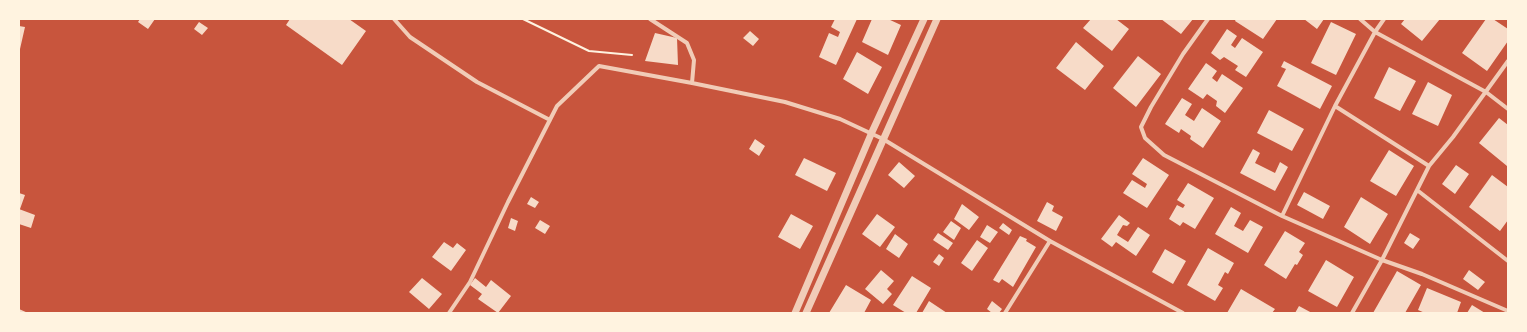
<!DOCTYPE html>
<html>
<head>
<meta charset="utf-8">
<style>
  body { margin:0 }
  #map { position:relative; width:1527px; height:332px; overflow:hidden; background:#c8553d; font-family:Montserrat,sans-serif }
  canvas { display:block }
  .frame { position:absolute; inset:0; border:20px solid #fff3e0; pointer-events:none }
</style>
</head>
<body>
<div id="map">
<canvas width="1527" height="332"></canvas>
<div class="frame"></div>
</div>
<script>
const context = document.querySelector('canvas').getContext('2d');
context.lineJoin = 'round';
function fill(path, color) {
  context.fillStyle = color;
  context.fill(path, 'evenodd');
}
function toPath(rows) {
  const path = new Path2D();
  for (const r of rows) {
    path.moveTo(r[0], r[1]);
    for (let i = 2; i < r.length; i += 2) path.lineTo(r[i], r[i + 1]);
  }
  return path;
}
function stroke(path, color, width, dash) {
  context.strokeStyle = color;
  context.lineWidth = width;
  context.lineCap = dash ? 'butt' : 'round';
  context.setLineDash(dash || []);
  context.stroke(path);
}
fill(toPath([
  [140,19,155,19,148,29,138,22],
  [290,19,349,19,366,31,342,65,286,25],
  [835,19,857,19,836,65,819,57,829,33,838,37,840,32,831,27],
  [872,19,888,19,901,25,888,55,862,42],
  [1091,19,1116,19,1129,29,1112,51,1083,28],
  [1161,19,1193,19,1181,34],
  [1236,19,1277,19,1263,39,1235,21],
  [1304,19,1324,19,1317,29],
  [1405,19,1440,19,1422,41,1401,24],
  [1486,19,1493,19,1508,29,1508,41,1487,71,1462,53],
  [199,22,208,28,202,35,194,29],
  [1331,22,1356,34,1336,75,1311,63],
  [19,26,25,27,20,49,19,49],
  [1227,29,1237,36,1231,45,1235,48,1242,38,1263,52,1246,77,1235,70,1238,66,1224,57,1220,60,1211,53],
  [750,31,759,39,753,46,743,38],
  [655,33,677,38,678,65,645,61],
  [1076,42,1104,66,1085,90,1056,68],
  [857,52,882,67,868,94,843,79],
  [1138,56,1161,74,1136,107,1113,88],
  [1284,61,1332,86,1320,109,1277,86,1286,69,1281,67],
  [1206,63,1217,71,1212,78,1217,82,1222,74,1243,88,1225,113,1216,106,1217,101,1207,94,1203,99,1188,89],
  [1389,67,1416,81,1400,111,1374,98],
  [1428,82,1452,95,1438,126,1412,114],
  [1182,98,1192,104,1185,115,1194,121,1202,108,1221,121,1203,148,1190,139,1191,136,1181,129,1179,133,1165,124],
  [1269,110,1304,129,1292,151,1257,133],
  [1499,118,1508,125,1507,166,1479,143],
  [755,139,765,146,759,156,749,149],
  [1253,149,1260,153,1255,163,1275,173,1280,162,1288,167,1275,191,1240,173],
  [1389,150,1414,166,1396,196,1370,181],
  [804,158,836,173,827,191,795,175],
  [1143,158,1169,175,1147,208,1123,193,1132,180,1145,188,1147,184,1132,174],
  [899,162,915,176,904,188,888,175],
  [1456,165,1469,174,1455,194,1442,184],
  [1492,175,1508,187,1508,220,1500,231,1469,207],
  [1188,183,1214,198,1195,229,1183,222,1180,226,1169,219,1177,205,1183,208,1185,205,1177,200],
  [1304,192,1330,206,1323,219,1297,205],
  [19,193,25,195,20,209,19,208],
  [531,197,539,202,535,208,527,204],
  [1361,197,1388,214,1370,244,1344,227],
  [1047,202,1054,206,1052,211,1063,217,1056,231,1037,221],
  [962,204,979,217,969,230,954,219],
  [1231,207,1241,213,1234,226,1243,231,1250,220,1263,227,1248,253,1215,234],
  [19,209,35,215,31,228,19,224],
  [791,214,813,226,800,249,778,237],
  [877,214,895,227,880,247,862,234],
  [1119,215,1130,223,1127,226,1123,225,1117,235,1128,242,1138,227,1150,235,1136,256,1116,242,1112,247,1101,239],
  [511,218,518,221,515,231,508,228],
  [540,220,550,226,545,234,535,228],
  [951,221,961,228,954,240,943,232],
  [1003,223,1012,230,1009,235,999,228],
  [987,225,998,232,990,243,980,237],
  [1285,231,1305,243,1299,252,1303,255,1297,265,1295,264,1286,279,1264,265],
  [938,233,953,243,948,250,933,240],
  [1410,233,1420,239,1413,249,1404,243],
  [895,234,908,244,899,258,886,249],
  [1020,236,1027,239,1026,241,1036,247,1013,287,1002,279,999,283,993,280],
  [977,240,988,248,972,271,961,263],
  [444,242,453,248,457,243,466,250,451,271,432,257],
  [1208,248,1234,263,1228,274,1225,272,1218,285,1223,288,1215,301,1187,285],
  [1165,249,1186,261,1173,284,1152,272],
  [939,254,944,258,939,266,933,262],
  [1326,260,1354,277,1337,307,1308,291],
  [881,270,894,281,887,289,892,294,883,304,865,289],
  [1469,270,1485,282,1478,290,1463,279],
  [1397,271,1421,285,1405,313,1373,313],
  [912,276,931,288,916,313,906,313,893,305],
  [422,278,442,294,429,309,409,292],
  [475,278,486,287,491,280,511,296,498,313,478,299,482,294,470,285],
  [846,285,871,300,864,313,829,313],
  [1427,288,1461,302,1457,313,1425,313,1418,310],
  [1241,289,1275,309,1272,313,1227,313],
  [929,301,947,313,922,313],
  [992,301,1002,309,999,313,992,313,987,309],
  [1472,305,1485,313,1467,313],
  [1299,306,1312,313,1295,313],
  [19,309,28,313,19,313]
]), '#f7dbc8');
stroke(toPath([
  [523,19,589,51,632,55]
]), '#fff3e0', 2);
stroke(toPath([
  [394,19,410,37,477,82,550,120],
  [650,19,687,43,694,60,692,83],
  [1208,19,1183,54,1151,107,1141,127,1145,138,1164,155,1282,216,1382,260,1422,274,1508,311],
  [1360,19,1375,32,1486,92,1508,109],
  [1335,106,1375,32,1384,19],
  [1417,190,1508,261],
  [1282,216,1335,106,1429,166],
  [1050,241,1183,313],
  [449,313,470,282,508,202,557,106,599,66,692,83,785,102,840,119,883,139,1050,241,1005,313],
  [1352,313,1382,260,1429,166,1453,137,1508,61]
]), '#f1ccb7', 4);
stroke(toPath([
  [795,313,872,132,924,19],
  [806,313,937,19]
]), '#f1ccb7', 7);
</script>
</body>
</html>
